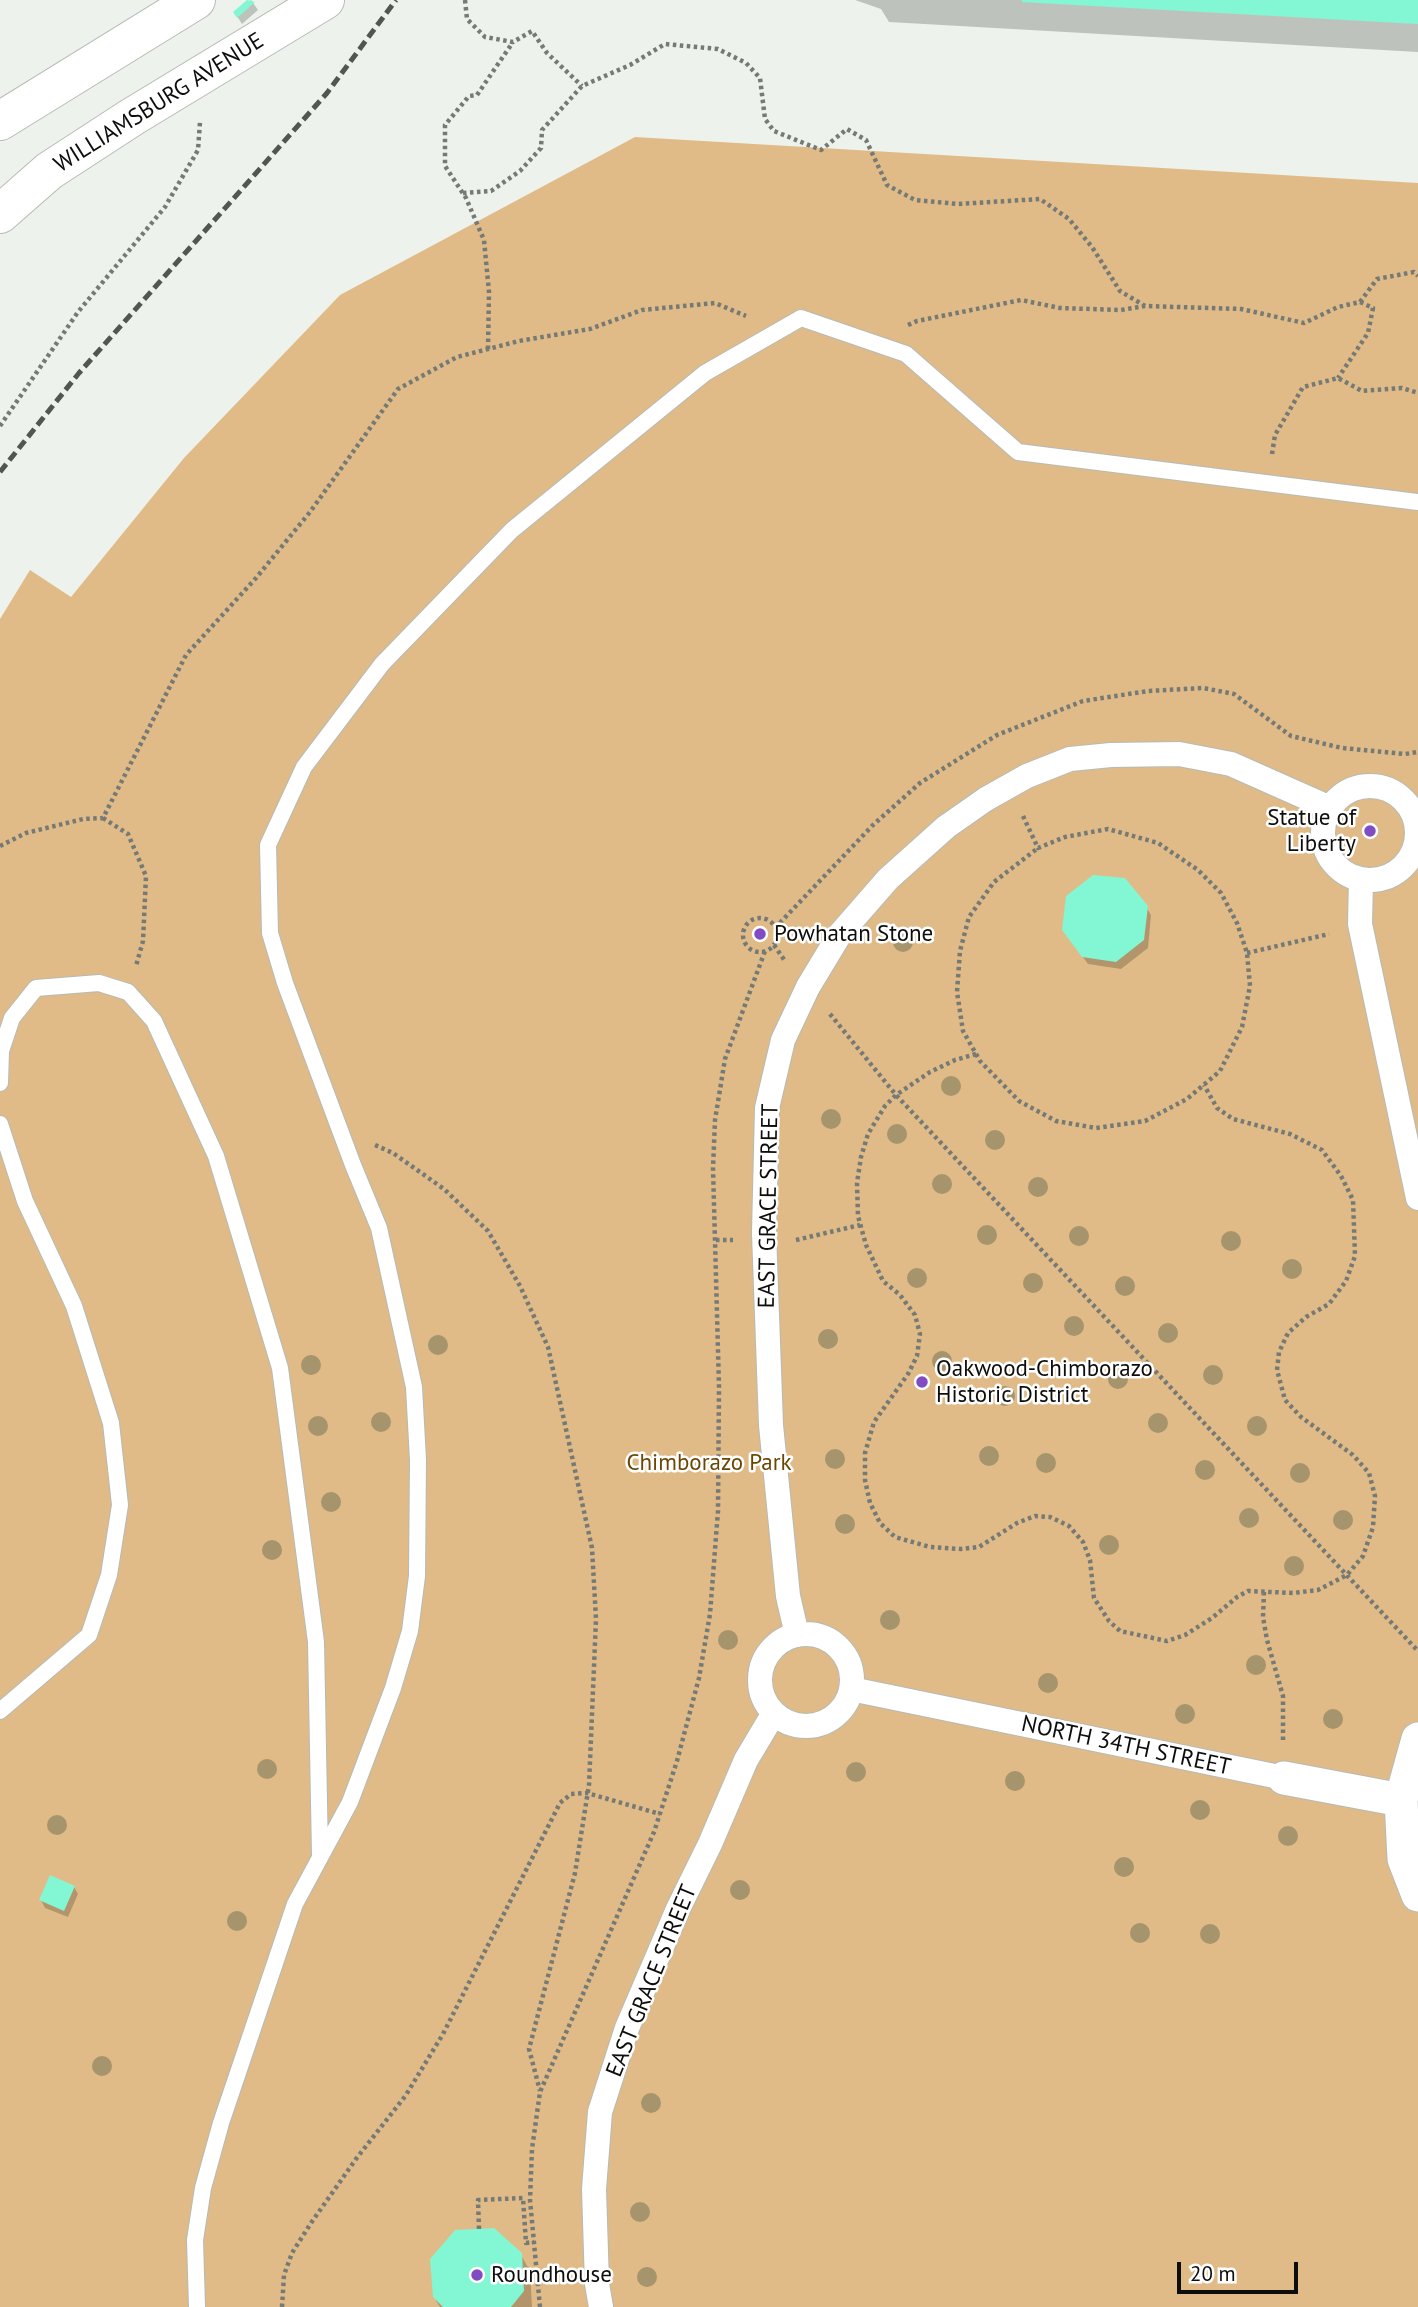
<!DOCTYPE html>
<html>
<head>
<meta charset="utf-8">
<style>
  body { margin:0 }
  #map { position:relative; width:1418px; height:2307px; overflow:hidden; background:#edf3ec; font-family:"PT Sans",sans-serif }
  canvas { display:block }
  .scale { position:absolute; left:1177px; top:2262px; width:121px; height:32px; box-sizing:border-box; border:4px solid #0d0e0c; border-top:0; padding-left:9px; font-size:21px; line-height:24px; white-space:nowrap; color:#0d0e0c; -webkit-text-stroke:5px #fff; paint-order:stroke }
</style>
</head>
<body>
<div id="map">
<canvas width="1418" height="2307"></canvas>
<div class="scale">20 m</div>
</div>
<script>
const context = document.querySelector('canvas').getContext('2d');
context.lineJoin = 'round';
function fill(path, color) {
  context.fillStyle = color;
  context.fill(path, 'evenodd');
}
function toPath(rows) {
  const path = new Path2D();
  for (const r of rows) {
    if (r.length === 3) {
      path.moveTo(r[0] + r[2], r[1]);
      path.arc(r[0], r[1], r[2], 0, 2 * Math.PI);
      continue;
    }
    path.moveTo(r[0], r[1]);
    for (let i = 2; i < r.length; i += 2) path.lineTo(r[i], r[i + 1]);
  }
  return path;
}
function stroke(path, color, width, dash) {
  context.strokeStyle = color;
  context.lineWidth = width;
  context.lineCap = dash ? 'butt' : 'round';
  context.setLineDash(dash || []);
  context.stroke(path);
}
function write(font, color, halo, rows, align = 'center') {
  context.font = font + ' "PT Sans",sans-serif';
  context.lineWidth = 5;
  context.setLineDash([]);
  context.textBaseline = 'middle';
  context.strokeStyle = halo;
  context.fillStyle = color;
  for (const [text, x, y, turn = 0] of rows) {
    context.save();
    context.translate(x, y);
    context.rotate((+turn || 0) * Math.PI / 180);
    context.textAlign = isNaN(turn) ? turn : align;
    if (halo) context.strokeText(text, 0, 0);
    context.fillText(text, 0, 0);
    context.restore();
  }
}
fill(toPath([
  [635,137,1418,183,1418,2307,0,2307,0,619,30,570,71,597,184,458,340,295]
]), '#e0bb88');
fill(toPath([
  [251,0,258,10,242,24,235,13],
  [855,0,1418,0,1418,52,889,22,881,9],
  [1146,907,1151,915,1148,948,1121,969,1088,964,1069,938],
  [74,1887,78,1894,68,1917,45,1908,41,1900],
  [521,2255,530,2271,532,2307,440,2307,434,2297]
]), '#0003');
fill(toPath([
  [247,0,255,2,237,18,233,12],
  [1022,0,1418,0,1418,24,1022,2],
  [1093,875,1125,878,1148,906,1144,940,1116,962,1082,957,1062,930,1066,896],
  [50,1875,75,1886,64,1911,39,1900],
  [494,2228,522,2253,524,2291,511,2307,443,2307,433,2297,430,2259,455,2230]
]), '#83f6d4');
const service = toPath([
  [0,1083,1,1051,12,1018,36,988,99,983,128,992,154,1021,216,1156,280,1368,316,1642,320,1855],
  [0,1124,25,1201,74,1306,111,1423,120,1505,109,1575,89,1635,0,1711],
  [197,2307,195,2240,203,2188,221,2123,295,1904,350,1802,393,1688,410,1631,417,1576,418,1460,414,1387,379,1228,353,1165,285,983,270,933,268,845,304,767,382,664,512,530,705,373,801,318,906,354,1018,452,1418,502]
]);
const pedestrian = toPath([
  [1370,833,47],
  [1361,879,1360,924,1418,1198],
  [806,1680,46],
  [797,1635,788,1596,771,1425,764,1233,767,1108,783,1040,808,987,840,934,888,879,946,827,986,799,1027,776,1070,759,1111,755,1179,754,1231,764,1330,808],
  [851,1689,1284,1778],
  [601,2307,597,2284,594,2189,600,2112,627,2028,678,1909,710,1844,746,1760,774,1713]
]);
const minor = toPath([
  [1418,1739,1401,1800,1404,1859,1418,1895],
  [1284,1778,1401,1800]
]);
const primary = toPath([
  [0,121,196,0],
  [0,214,49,171,132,117,325,0]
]);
stroke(service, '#b5bbb4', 18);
stroke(pedestrian, '#b5bbb4', 26);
stroke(minor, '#b5bbb4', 35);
stroke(primary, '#b5bbb4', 40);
stroke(toPath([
  [465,0,467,19,485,37,513,42,532,31,547,53,582,86],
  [463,193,491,191,520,171,541,148,542,130,582,86,630,65,665,44,718,49,746,63,760,78,765,119,774,131,821,150,847,129,866,140,887,185,915,200,958,204,1040,199,1069,219,1092,247,1120,291,1145,306],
  [1360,302,1377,279,1414,272,1418,276],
  [908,325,917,321,1021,300,1060,308,1121,310,1145,306,1241,309,1304,323,1338,307,1360,302,1373,308,1368,333,1338,378],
  [488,349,489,292,484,240,466,198,445,166,445,125,469,96,477,95,513,42],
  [0,426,78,312,165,207,198,150,200,122],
  [1272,454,1275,435,1303,387,1338,378,1362,391,1402,388,1418,393],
  [1023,816,1038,848,1065,837,1108,829,1158,843,1198,870,1221,893,1237,923,1247,953,1250,986,1242,1027,1220,1071,1187,1099,1145,1121,1096,1128,1056,1121,1019,1101,980,1061,963,1031,957,992,960,951,969,917,994,882,1038,848],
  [103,818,128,834,146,876,143,941,136,966],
  [0,846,26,833,83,819,103,818,186,655,256,578,310,512,398,389,457,357,519,341,590,329,642,310,715,303,746,316],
  [760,935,17],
  [775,928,873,825,920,783,997,735,1083,701,1148,691,1203,688,1234,694,1291,736,1342,748,1405,754,1418,752],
  [774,945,785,961],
  [1247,953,1329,934],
  [830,1014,896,1095,1418,1651],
  [976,1054,955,1060,930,1072,896,1095,885,1106,868,1134,861,1157,857,1183,858,1216,866,1245,883,1281,900,1295,915,1315,920,1334,917,1356,908,1374,874,1422,865,1453,865,1480,870,1503,880,1523,895,1537,930,1547,961,1549,979,1547,1017,1523,1035,1516,1050,1517,1069,1526,1083,1542,1090,1560,1094,1598,1109,1621,1120,1631,1167,1641,1185,1635,1212,1618,1237,1597,1248,1591,1293,1593,1318,1590,1347,1575,1363,1556,1373,1527,1375,1496,1369,1473,1353,1455,1301,1417,1285,1400,1277,1370,1279,1352,1288,1333,1306,1317,1329,1304,1346,1281,1355,1256,1353,1200,1341,1176,1322,1150,1290,1134,1233,1119,1217,1108,1204,1085],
  [375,1145,393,1153,444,1189,488,1231,520,1286,548,1347,592,1548,596,1619,589,1785,575,1873,529,2049,540,2091],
  [716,1240,733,1240],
  [796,1240,860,1225],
  [1264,1592,1263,1617,1267,1640,1283,1696,1283,1741],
  [479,2229,478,2200,523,2198,526,2243,534,2242],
  [282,2307,284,2275,292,2253,311,2223,356,2159,406,2095,443,2034,560,1803,571,1794,587,1793,660,1814],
  [540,2307,530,2200,532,2149,540,2092,654,1832,677,1761,699,1678,710,1614,718,1511,719,1387,713,1168,715,1120,725,1059,765,951]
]), '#767a75', 4.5, [3.5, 3.5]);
stroke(service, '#fff', 16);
stroke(pedestrian, '#fff', 24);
stroke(minor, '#fff', 33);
stroke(primary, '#fff', 38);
stroke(toPath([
  [0,472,79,373,327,93,396,0]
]), '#525551', 5, [10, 5]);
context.fillStyle = '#a6946c';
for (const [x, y] of [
  [903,942],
  [951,1086],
  [831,1119],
  [897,1134],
  [995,1140],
  [942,1184],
  [1038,1187],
  [987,1235],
  [1079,1236],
  [1231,1241],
  [1292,1269],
  [917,1278],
  [1033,1283],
  [1125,1286],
  [1074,1326],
  [1168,1333],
  [828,1339],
  [438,1345],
  [942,1361],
  [311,1365],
  [1213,1375],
  [1118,1379],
  [1005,1396],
  [381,1422],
  [1158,1423],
  [318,1426],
  [1257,1426],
  [989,1456],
  [835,1459],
  [1046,1463],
  [1205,1470],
  [1300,1473],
  [331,1502],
  [1249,1518],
  [1343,1520],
  [845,1524],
  [1109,1545],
  [272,1550],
  [1294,1566],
  [890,1620],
  [728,1640],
  [1256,1665],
  [1048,1683],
  [1185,1714],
  [1333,1719],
  [267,1769],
  [856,1772],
  [1015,1781],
  [1200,1810],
  [57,1825],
  [1288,1836],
  [1124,1867],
  [740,1890],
  [237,1921],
  [1140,1933],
  [1210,1934],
  [102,2066],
  [651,2103],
  [640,2212],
  [647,2277]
]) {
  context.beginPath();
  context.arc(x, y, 10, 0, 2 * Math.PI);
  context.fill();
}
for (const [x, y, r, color] of [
  [1370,831,7,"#814bc3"],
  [760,934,7,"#814bc3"],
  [922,1382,7,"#814bc3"],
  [477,2275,7,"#814bc3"]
]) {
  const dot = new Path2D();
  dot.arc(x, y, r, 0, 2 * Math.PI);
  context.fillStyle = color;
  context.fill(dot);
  stroke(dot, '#fff', 2.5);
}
write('23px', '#0d0e0c', '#fff', [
  ["WILLIAMSBURG AVENUE",159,103,-32],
  ["EAST GRACE STREET",769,1206,-89],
  ["NORTH 34TH STREET",1126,1746,12],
  ["EAST GRACE STREET",652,1981,-68]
]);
write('23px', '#0d0e0c', '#fff', [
  ["Statue of",1356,818,"right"],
  ["Liberty",1356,844,"right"],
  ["Powhatan Stone",774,934],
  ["Oakwood-Chimborazo",936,1369],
  ["Historic District",936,1395],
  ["Roundhouse",491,2275]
], 'left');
write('23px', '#6b4704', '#fff', [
  ["Chimborazo Park",709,1463]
]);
</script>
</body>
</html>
